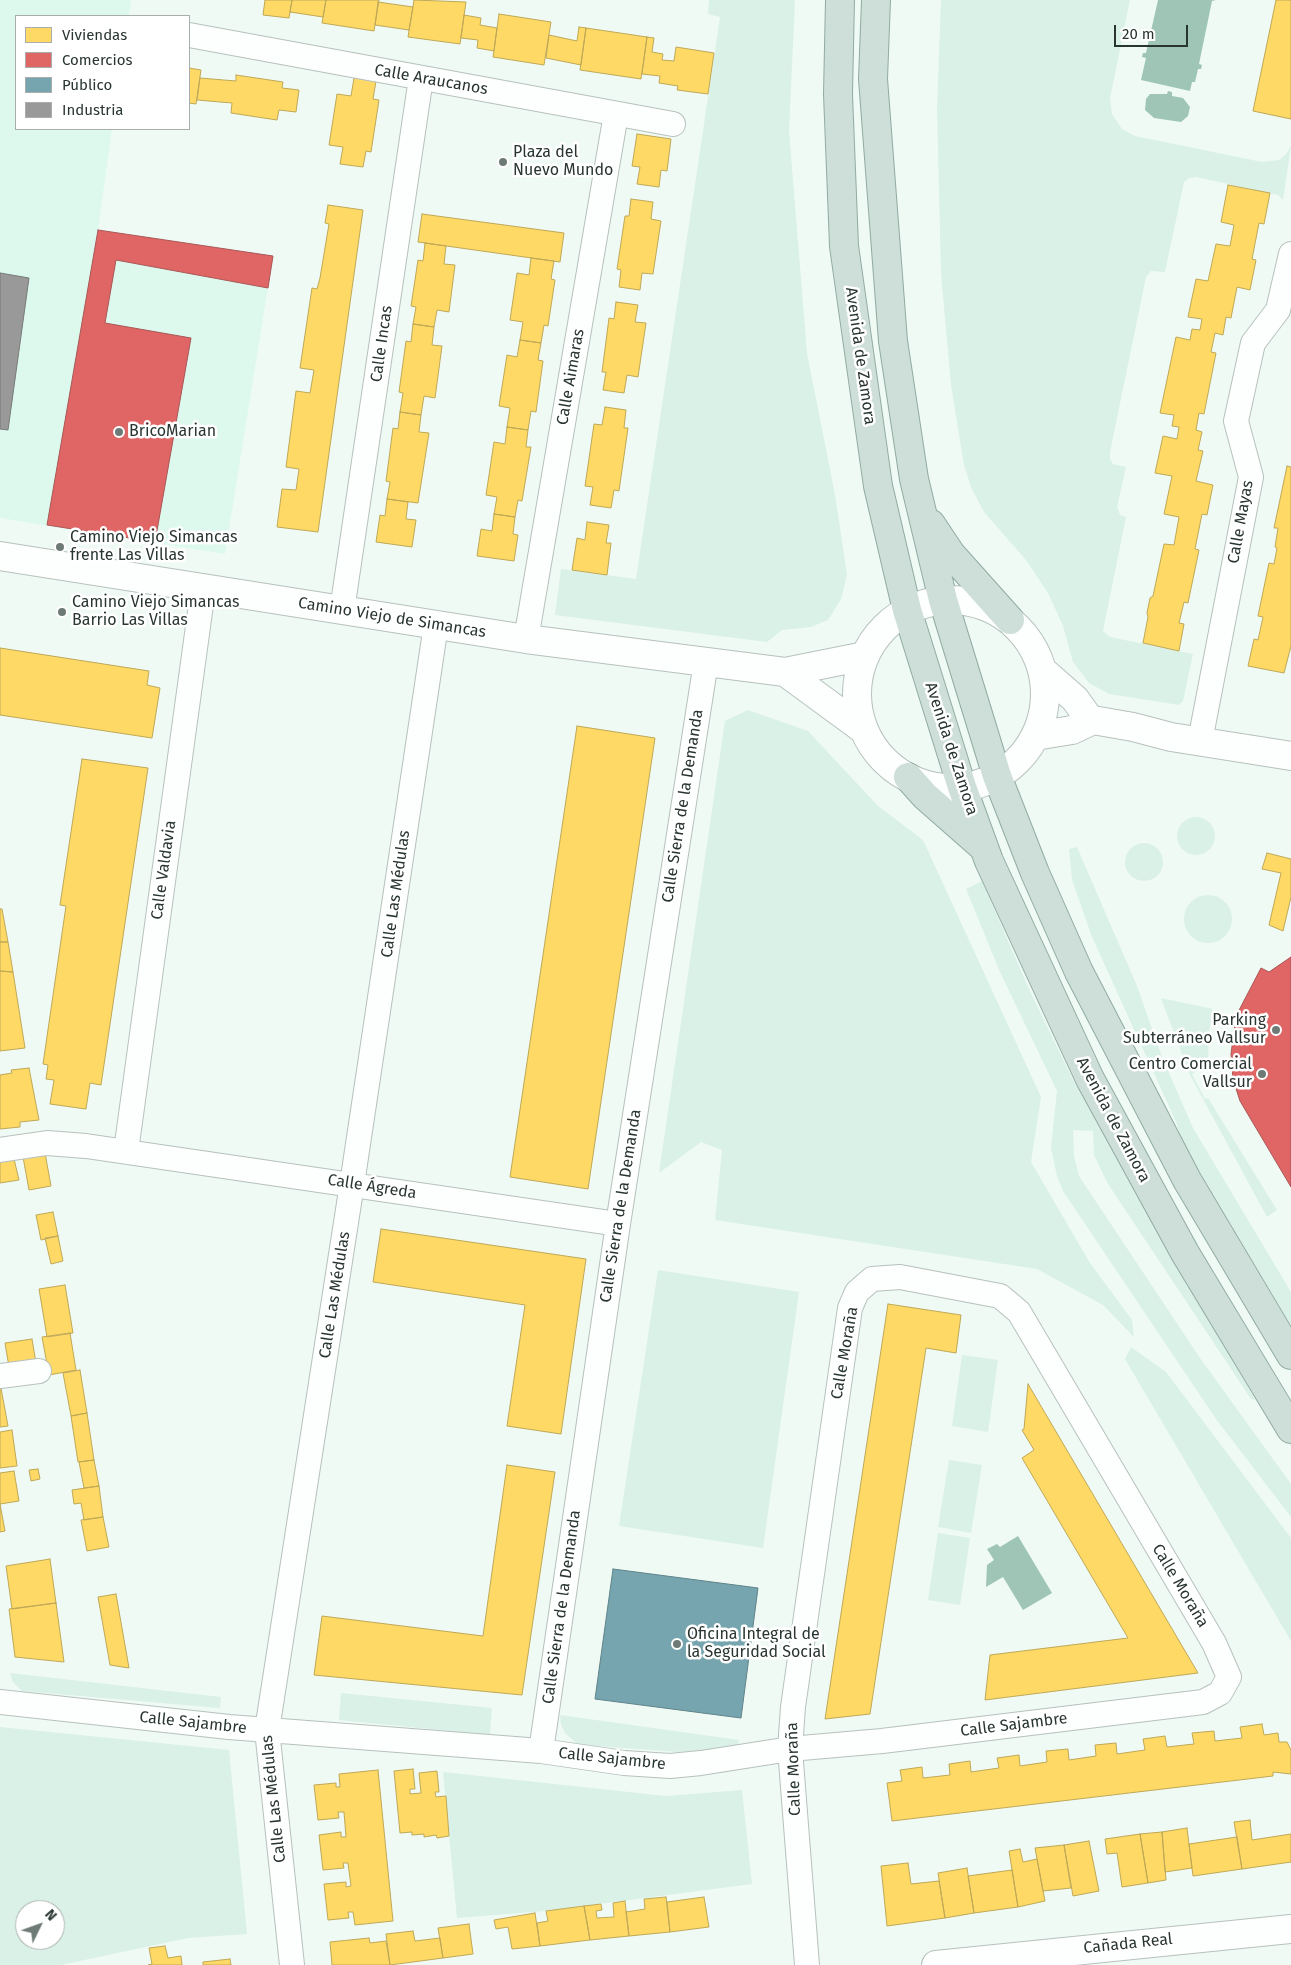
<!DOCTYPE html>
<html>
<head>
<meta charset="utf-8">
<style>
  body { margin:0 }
  #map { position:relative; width:1291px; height:1965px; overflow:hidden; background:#effaf5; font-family:"Fira Sans",sans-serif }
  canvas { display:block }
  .legend { position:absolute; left:15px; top:15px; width:175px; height:115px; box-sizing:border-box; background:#fff; border:1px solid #a9aeac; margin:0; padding:6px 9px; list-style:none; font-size:15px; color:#283530 }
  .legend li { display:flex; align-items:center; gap:10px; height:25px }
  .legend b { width:25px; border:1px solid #a9aeac }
  .north { position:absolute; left:15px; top:1900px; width:50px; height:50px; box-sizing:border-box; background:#fff; border:1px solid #a9aeac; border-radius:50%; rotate:48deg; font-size:14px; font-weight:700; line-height:20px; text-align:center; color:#283530 }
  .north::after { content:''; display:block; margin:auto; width:18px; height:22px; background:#6e7a75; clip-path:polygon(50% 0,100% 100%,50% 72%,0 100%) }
  .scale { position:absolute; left:1114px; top:25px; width:74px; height:22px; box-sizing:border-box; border:2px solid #283530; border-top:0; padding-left:6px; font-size:15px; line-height:18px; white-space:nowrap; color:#283530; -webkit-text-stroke:4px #fff; paint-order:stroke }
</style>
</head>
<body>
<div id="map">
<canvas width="1291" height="1965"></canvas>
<ul class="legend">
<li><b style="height:14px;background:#ffd966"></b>Viviendas</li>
<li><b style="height:14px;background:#e06666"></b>Comercios</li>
<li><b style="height:14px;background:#76a5af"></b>Público</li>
<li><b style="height:14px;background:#999"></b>Industria</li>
</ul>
<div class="north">N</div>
<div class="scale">20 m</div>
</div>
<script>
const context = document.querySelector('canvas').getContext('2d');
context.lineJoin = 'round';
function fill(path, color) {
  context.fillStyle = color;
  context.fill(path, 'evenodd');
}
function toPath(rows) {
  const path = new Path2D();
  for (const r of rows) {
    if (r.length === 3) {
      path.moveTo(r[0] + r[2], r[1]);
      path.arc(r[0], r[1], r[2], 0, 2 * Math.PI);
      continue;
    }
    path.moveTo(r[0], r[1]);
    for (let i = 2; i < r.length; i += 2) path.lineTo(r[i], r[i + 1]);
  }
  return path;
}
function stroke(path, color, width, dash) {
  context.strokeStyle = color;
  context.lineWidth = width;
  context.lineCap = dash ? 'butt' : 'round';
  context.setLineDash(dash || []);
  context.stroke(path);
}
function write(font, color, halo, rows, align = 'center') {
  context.font = font + ' "Fira Sans",sans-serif';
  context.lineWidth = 5;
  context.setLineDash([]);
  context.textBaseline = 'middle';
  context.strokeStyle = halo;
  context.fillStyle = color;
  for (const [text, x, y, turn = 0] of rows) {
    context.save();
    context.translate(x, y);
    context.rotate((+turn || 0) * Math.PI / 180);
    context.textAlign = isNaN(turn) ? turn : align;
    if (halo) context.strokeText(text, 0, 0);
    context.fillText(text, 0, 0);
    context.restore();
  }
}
fill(toPath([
  [0,0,131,0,129,16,16,16,16,129,112,129,98,230,273,256,225,554,0,518]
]), '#ddf9ed');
fill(toPath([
  [709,0,795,0,789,131,807,353,835,495,847,574,841,599,828,620,811,627,782,630,767,642,555,615,561,569,636,579,720,17,708,14],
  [941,0,1130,0,1110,98,1112,114,1122,129,1135,136,1262,162,1279,160,1286,154,1291,146,1283,200,1278,195,1196,177,1189,178,1184,182,1165,272,1151,271,1146,277,1110,452,1110,459,1113,464,1126,467,1117,507,1120,515,1126,517,1103,631,1110,637,1193,654,1183,701,1179,705,1109,694,1089,683,1073,662,1063,626,1048,593,1026,560,984,512,971,487,964,465,951,385,941,274,937,109],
  [748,710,808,731,878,806,923,840,1041,1097,1031,1162,1090,1263,1132,1320,1134,1337,1103,1305,1037,1269,715,1220,722,1150,701,1142,659,1173,725,721],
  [1196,836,19],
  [1144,862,19],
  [1077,847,1137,986,1162,1057,1193,1128,1291,1292,1291,1326,1182,1142,1177,1124,1092,937,1072,880,1069,849],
  [982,881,1029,989,1073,1080,1255,1400,1251,1399,1108,1184,1094,1155,1093,1131,1073,1130,1074,1156,1079,1176,1200,1358,1291,1484,1291,1517,1216,1419,1063,1191,1057,1176,1051,1148,1057,1091,1000,972,966,889],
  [1208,919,24],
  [1161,998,1213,1009,1209,1032,1208,1065,1192,1074,1205,1099,1208,1098,1277,1210,1267,1217,1190,1075],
  [658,1270,799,1292,763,1548,619,1526],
  [1131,1347,1166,1372,1291,1538,1291,1641,1125,1359],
  [962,1355,998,1360,988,1432,952,1426],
  [949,1460,982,1465,971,1533,938,1527],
  [938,1533,970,1538,960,1605,928,1600],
  [10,1673,221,1697,220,1708,22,1691,13,1682],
  [341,1693,492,1708,490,1735,339,1720],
  [560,1715,739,1740,738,1748,678,1752,582,1745,576,1743,565,1733,561,1724],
  [0,1727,229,1750,247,1934,188,1938,61,1965,0,1965],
  [25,1910,55,1910,55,1940,25,1940],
  [443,1772,666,1796,742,1790,752,1884,546,1911,457,1918]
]), '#daf1e7');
fill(toPath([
  [1158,0,1216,0,1212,1,1199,64,1202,65,1201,69,1198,69,1195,82,1192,82,1190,91,1141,80,1146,58,1142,57,1143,53,1146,53],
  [1168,91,1172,92,1172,96,1183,98,1190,107,1188,116,1181,122,1154,118,1145,110,1146,99,1150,94,1167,94],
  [1018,1536,1052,1593,1023,1610,1003,1577,986,1587,987,1565,994,1560,987,1549,997,1544,1000,1547]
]), '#9fc5b6');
const homes = toPath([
  [265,0,292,0,289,18,263,15,265,0],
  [292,0,326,0,323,17,290,12,292,0],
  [326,0,379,0,374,31,322,23,326,0],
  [414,0,466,2,460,44,408,37,414,0],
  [1276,0,1291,0,1291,119,1253,111,1276,0],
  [378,2,413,7,409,30,375,25,378,2],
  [499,14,551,22,544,65,493,57,499,14],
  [464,15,481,18,480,25,497,28,494,51,477,48,478,40,461,38,464,15],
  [579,27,586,28,581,65,546,58,549,35,577,41,579,27],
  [586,28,647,37,641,79,580,70,586,28],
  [647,37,654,38,652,52,663,54,662,60,674,61,676,47,714,53,708,94,677,90,678,86,659,83,660,76,642,74,647,37],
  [189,68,201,70,196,104,189,103,189,68],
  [236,75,283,82,282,88,299,90,296,112,279,110,277,120,231,113,232,103,197,100,200,78,236,81,236,75],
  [354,78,376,81,373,99,379,100,371,152,366,151,363,167,340,164,343,147,329,145,337,94,351,96,354,78],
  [637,134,671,139,667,171,661,170,659,187,637,184,640,167,632,166,637,134],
  [1228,185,1270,193,1264,224,1259,223,1252,259,1256,260,1250,290,1237,287,1231,318,1226,317,1223,335,1215,333,1211,352,1216,353,1204,414,1199,413,1196,430,1202,432,1198,450,1203,451,1196,481,1213,485,1207,515,1202,514,1195,549,1199,550,1188,603,1184,602,1179,623,1184,624,1179,651,1143,643,1148,617,1147,613,1150,598,1153,596,1164,544,1174,545,1179,517,1164,514,1172,476,1155,473,1163,436,1177,439,1179,427,1172,426,1174,415,1160,413,1176,337,1190,340,1192,329,1200,330,1202,319,1188,317,1196,279,1208,281,1216,244,1230,246,1234,225,1221,222,1228,185],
  [631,199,653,202,651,219,661,221,653,274,642,273,640,290,619,287,621,270,617,269,625,216,629,216,631,199],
  [328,205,363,210,318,532,277,527,282,489,296,490,299,469,286,467,296,391,310,393,314,370,300,368,312,288,317,289,320,278,329,224,325,223,328,205],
  [422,214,564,233,560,262,418,242,422,214],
  [425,243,446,246,444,264,455,265,449,312,437,310,434,327,413,324,416,307,411,306,418,260,423,261,425,243],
  [531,258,554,261,551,279,555,280,548,326,544,325,541,343,520,340,523,322,510,320,517,273,529,275,531,258],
  [616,302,638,305,635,322,646,323,638,377,627,375,624,393,603,390,606,372,602,372,609,318,614,319,616,302],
  [413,324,434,327,432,345,442,346,435,398,424,396,421,415,400,412,403,393,399,392,406,341,411,342,413,324],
  [520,340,541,343,538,360,543,361,536,412,531,411,528,430,507,427,510,408,499,406,507,355,517,357,520,340],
  [605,407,626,410,624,428,628,428,619,491,614,490,611,508,590,505,593,487,585,486,594,424,602,425,605,407],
  [400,412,421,415,419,432,429,433,418,503,387,499,390,482,386,481,393,428,398,429,400,412],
  [507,427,528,430,526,447,531,447,522,501,518,500,515,517,494,514,497,497,486,495,494,442,505,444,507,427],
  [1287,466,1291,467,1291,646,1284,673,1248,666,1254,639,1258,640,1263,617,1258,616,1269,563,1274,564,1277,548,1275,547,1278,528,1274,528,1287,466],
  [387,499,408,502,406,519,416,520,412,547,376,542,380,515,385,516,387,499],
  [494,514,515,517,513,534,518,535,514,561,477,556,481,529,492,531,494,514],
  [587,522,609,525,606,543,611,543,607,575,572,570,577,538,585,540,587,522],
  [0,648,149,671,147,685,160,688,152,738,0,715,0,648],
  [577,726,655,738,588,1189,510,1177,577,726],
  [82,759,148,768,101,1085,90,1083,86,1109,50,1104,54,1080,46,1079,48,1065,43,1064,66,906,60,905,82,759],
  [1267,853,1291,859,1291,897,1283,931,1269,925,1281,873,1262,869,1267,853],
  [0,909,2,909,8,942,0,942,0,909],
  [0,942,8,942,13,972,0,971,0,942],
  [0,971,13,972,25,1048,0,1051,0,971],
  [29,1068,39,1120,20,1122,20,1127,0,1129,0,1075,12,1073,11,1070,29,1068],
  [45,1153,51,1186,29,1190,23,1157,45,1153],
  [14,1159,19,1180,0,1183,0,1161,14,1159],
  [53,1212,58,1236,41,1240,36,1215,53,1212],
  [381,1229,586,1259,561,1434,507,1426,525,1305,373,1282,381,1229],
  [58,1236,63,1261,51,1264,45,1238,58,1236],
  [65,1285,73,1333,47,1337,39,1289,65,1285],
  [888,1304,961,1315,956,1353,926,1348,870,1714,825,1719,888,1304],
  [70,1333,76,1370,49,1375,42,1337,70,1333],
  [32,1339,36,1363,9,1367,5,1343,32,1339],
  [80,1370,87,1413,71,1416,63,1373,80,1370],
  [0,1383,8,1426,0,1427,0,1383],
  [1028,1384,1198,1673,985,1700,990,1655,1128,1638,1022,1458,1034,1450,1022,1430,1024,1429,1028,1384],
  [87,1413,94,1460,78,1462,71,1416,87,1413],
  [12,1430,17,1466,0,1468,0,1432,12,1430],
  [94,1460,99,1486,84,1488,79,1462,94,1460],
  [507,1465,555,1472,522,1695,314,1675,322,1616,483,1636,507,1465],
  [38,1469,40,1479,31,1481,29,1470,38,1469],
  [14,1471,19,1501,0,1504,0,1473,14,1471],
  [99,1486,103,1517,84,1520,81,1503,74,1504,72,1490,99,1486],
  [0,1504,5,1531,0,1532,0,1504],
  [103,1517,109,1547,87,1551,81,1520,103,1517],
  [50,1559,56,1603,12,1609,6,1566,50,1559],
  [116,1594,129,1668,110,1665,98,1597,116,1594],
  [56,1603,64,1662,15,1657,9,1609,56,1603],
  [1262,1724,1264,1735,1278,1733,1279,1742,1287,1742,1291,1750,1291,1774,1273,1772,1273,1776,892,1821,887,1783,902,1781,900,1770,922,1767,923,1778,950,1775,949,1764,970,1761,971,1772,999,1768,997,1758,1019,1755,1020,1766,1047,1762,1046,1751,1068,1749,1069,1760,1096,1756,1095,1745,1116,1743,1117,1754,1145,1750,1143,1739,1165,1736,1167,1747,1194,1744,1192,1733,1214,1731,1215,1741,1242,1738,1240,1727,1262,1724],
  [413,1769,415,1789,410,1789,410,1794,421,1793,419,1773,437,1771,439,1792,435,1792,436,1797,446,1796,449,1836,437,1838,436,1835,424,1837,424,1834,412,1835,412,1832,400,1833,394,1771,413,1769],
  [378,1770,393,1921,355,1925,353,1912,348,1912,349,1918,328,1920,324,1884,346,1882,346,1887,351,1886,348,1863,343,1863,344,1868,323,1870,319,1835,341,1832,341,1837,346,1837,344,1812,338,1812,339,1818,318,1820,314,1785,336,1783,336,1787,340,1787,339,1774,378,1770],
  [1250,1820,1252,1840,1291,1834,1291,1862,1242,1869,1234,1822,1250,1820],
  [1187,1828,1192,1868,1165,1872,1162,1832,1187,1828],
  [1162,1832,1166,1880,1148,1883,1140,1834,1162,1832],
  [1140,1834,1148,1883,1122,1887,1117,1853,1107,1854,1105,1839,1140,1834],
  [1237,1837,1242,1869,1193,1876,1189,1844,1237,1837],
  [1089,1841,1099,1891,1073,1896,1064,1845,1089,1841],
  [1064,1845,1071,1888,1043,1891,1035,1848,1064,1845],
  [1020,1849,1023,1862,1037,1859,1045,1901,1018,1907,1009,1851,1020,1849],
  [908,1863,911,1884,939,1881,945,1918,887,1926,881,1866,908,1863],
  [967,1868,974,1913,945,1918,938,1873,967,1868],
  [1012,1870,1018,1907,974,1913,968,1876,1012,1870],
  [666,1897,670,1932,629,1936,626,1912,645,1909,644,1899,666,1897],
  [704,1897,709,1927,670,1932,667,1902,704,1897],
  [625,1901,629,1936,590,1940,584,1906,601,1904,602,1910,596,1911,597,1918,614,1917,613,1903,625,1901],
  [584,1906,590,1940,540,1946,537,1923,548,1921,546,1911,584,1906],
  [535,1913,540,1946,512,1949,508,1927,496,1929,494,1920,535,1913],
  [469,1924,473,1954,443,1958,438,1928,469,1924],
  [413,1931,415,1941,440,1938,443,1958,390,1965,386,1934,413,1931],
  [369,1938,370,1943,386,1941,390,1965,332,1965,330,1942,369,1938],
  [165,1946,168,1958,181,1956,182,1965,148,1965,152,1964,149,1948,165,1946],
  [230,1959,231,1965,203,1965,203,1962,230,1959]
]);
fill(homes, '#ffd966');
stroke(homes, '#bea856', 1);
const shops = toPath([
  [98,230,273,256,268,288,116,260,105,323,191,338,155,542,47,525,98,230],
  [1291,957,1291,1187,1240,1101,1233,1079,1231,1054,1236,1016,1261,968,1269,972,1291,957]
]);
fill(shops, '#e06666');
stroke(shops, '#a95756', 1);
const public = toPath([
  [613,1569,758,1588,741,1718,595,1699,613,1569]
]);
fill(public, '#76a5af');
stroke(public, '#5f8389', 1);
const industry = toPath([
  [0,273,29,278,8,430,0,429,0,273]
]);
fill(industry, '#999');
stroke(industry, '#777b7a', 1);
const minor = toPath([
  [189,35,673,124],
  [342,610,421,78],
  [526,639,616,114],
  [1200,741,1251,477,1236,421,1253,343,1278,310,1291,254],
  [0,1150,47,1143,86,1146,618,1224],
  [126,1151,203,590],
  [0,1376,39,1371],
  [0,1702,229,1727,541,1751,624,1763,670,1766,701,1763,790,1749,882,1741,1203,1702,1220,1693,1229,1677,1214,1643,1019,1312,1000,1296,900,1277,872,1279,857,1292,850,1308,793,1707,790,1749,807,1965],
  [541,1751,618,1224,706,662],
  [292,1965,267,1730,352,1184,436,625]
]);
const tertiary = toPath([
  [936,1965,1291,1929]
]);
const secondary = toPath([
  [0,556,526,639,785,672,865,656],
  [951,694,94],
  [1043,671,1075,699,1090,720],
  [785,672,864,730],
  [1035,736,1072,730,1093,720,1133,727,1171,737,1291,756]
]);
const trunk = toPath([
  [840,0,838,94,844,246,878,486,907,610,962,787,989,861,1090,1079,1185,1253,1291,1429],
  [876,0,873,79,893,341,914,479,943,600,997,776,1035,873,1079,972,1187,1180,1291,1355],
  [931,524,951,554,1010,620],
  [908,777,925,796,983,847]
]);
stroke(minor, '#b7c1bd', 26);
stroke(tertiary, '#b7c1bd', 30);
stroke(secondary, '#b7c1bd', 30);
stroke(trunk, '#91aba3', 30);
stroke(minor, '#fdfefe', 24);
stroke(tertiary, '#fdfefe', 28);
stroke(secondary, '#fdfefe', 28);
stroke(trunk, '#ceded9', 28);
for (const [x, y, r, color] of [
  [503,162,5,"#6e7a75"],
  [119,432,5,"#6e7a75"],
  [60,547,5,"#6e7a75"],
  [62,612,5,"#6e7a75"],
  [1276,1030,5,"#6e7a75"],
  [1262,1074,5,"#6e7a75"],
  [677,1644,5,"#6e7a75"]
]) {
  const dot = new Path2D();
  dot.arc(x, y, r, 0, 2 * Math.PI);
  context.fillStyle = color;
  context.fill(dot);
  stroke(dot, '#fff', 2);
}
write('16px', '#283530', '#fff', [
  ["Calle Araucanos",431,80,10],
  ["Calle Incas",382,344,-82],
  ["Avenida de Zamora",860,356,82],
  ["Calle Aimaras",571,377,-80],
  ["Calle Mayas",1241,522,-80],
  ["Camino Viejo de Simancas",392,618,9],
  ["Avenida de Zamora",951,749,72],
  ["Calle Sierra de la Demanda",683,806,-81],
  ["Calle Valdavia",164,870,-82],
  ["Calle Las Médulas",396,894,-82],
  ["Avenida de Zamora",1113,1120,62],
  ["Calle Ágreda",372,1187,9],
  ["Calle Sierra de la Demanda",621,1206,-81],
  ["Calle Las Médulas",335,1295,-81],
  ["Calle Moraña",845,1353,-80],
  ["Calle Moraña",1180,1586,59],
  ["Calle Sierra de la Demanda",562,1607,-82],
  ["Calle Sajambre",193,1723,6],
  ["Calle Sajambre",1014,1725,-7],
  ["Calle Sajambre",612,1759,6],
  ["Calle Moraña",794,1769,-92],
  ["Calle Las Médulas",274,1799,-96],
  ["Cañada Real",1128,1944,-6]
]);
write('16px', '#283530', '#fff', [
  ["Plaza del",513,153],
  ["Nuevo Mundo",513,171],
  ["BricoMarian",129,432],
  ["Camino Viejo Simancas",70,538],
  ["frente Las Villas",70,556],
  ["Camino Viejo Simancas",72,603],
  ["Barrio Las Villas",72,621],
  ["Parking",1266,1021,"right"],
  ["Subterráneo Vallsur",1266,1039,"right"],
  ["Centro Comercial",1252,1065,"right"],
  ["Vallsur",1252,1083,"right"],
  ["Oficina Integral de",687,1635],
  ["la Seguridad Social",687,1653]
], 'left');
</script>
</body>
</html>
